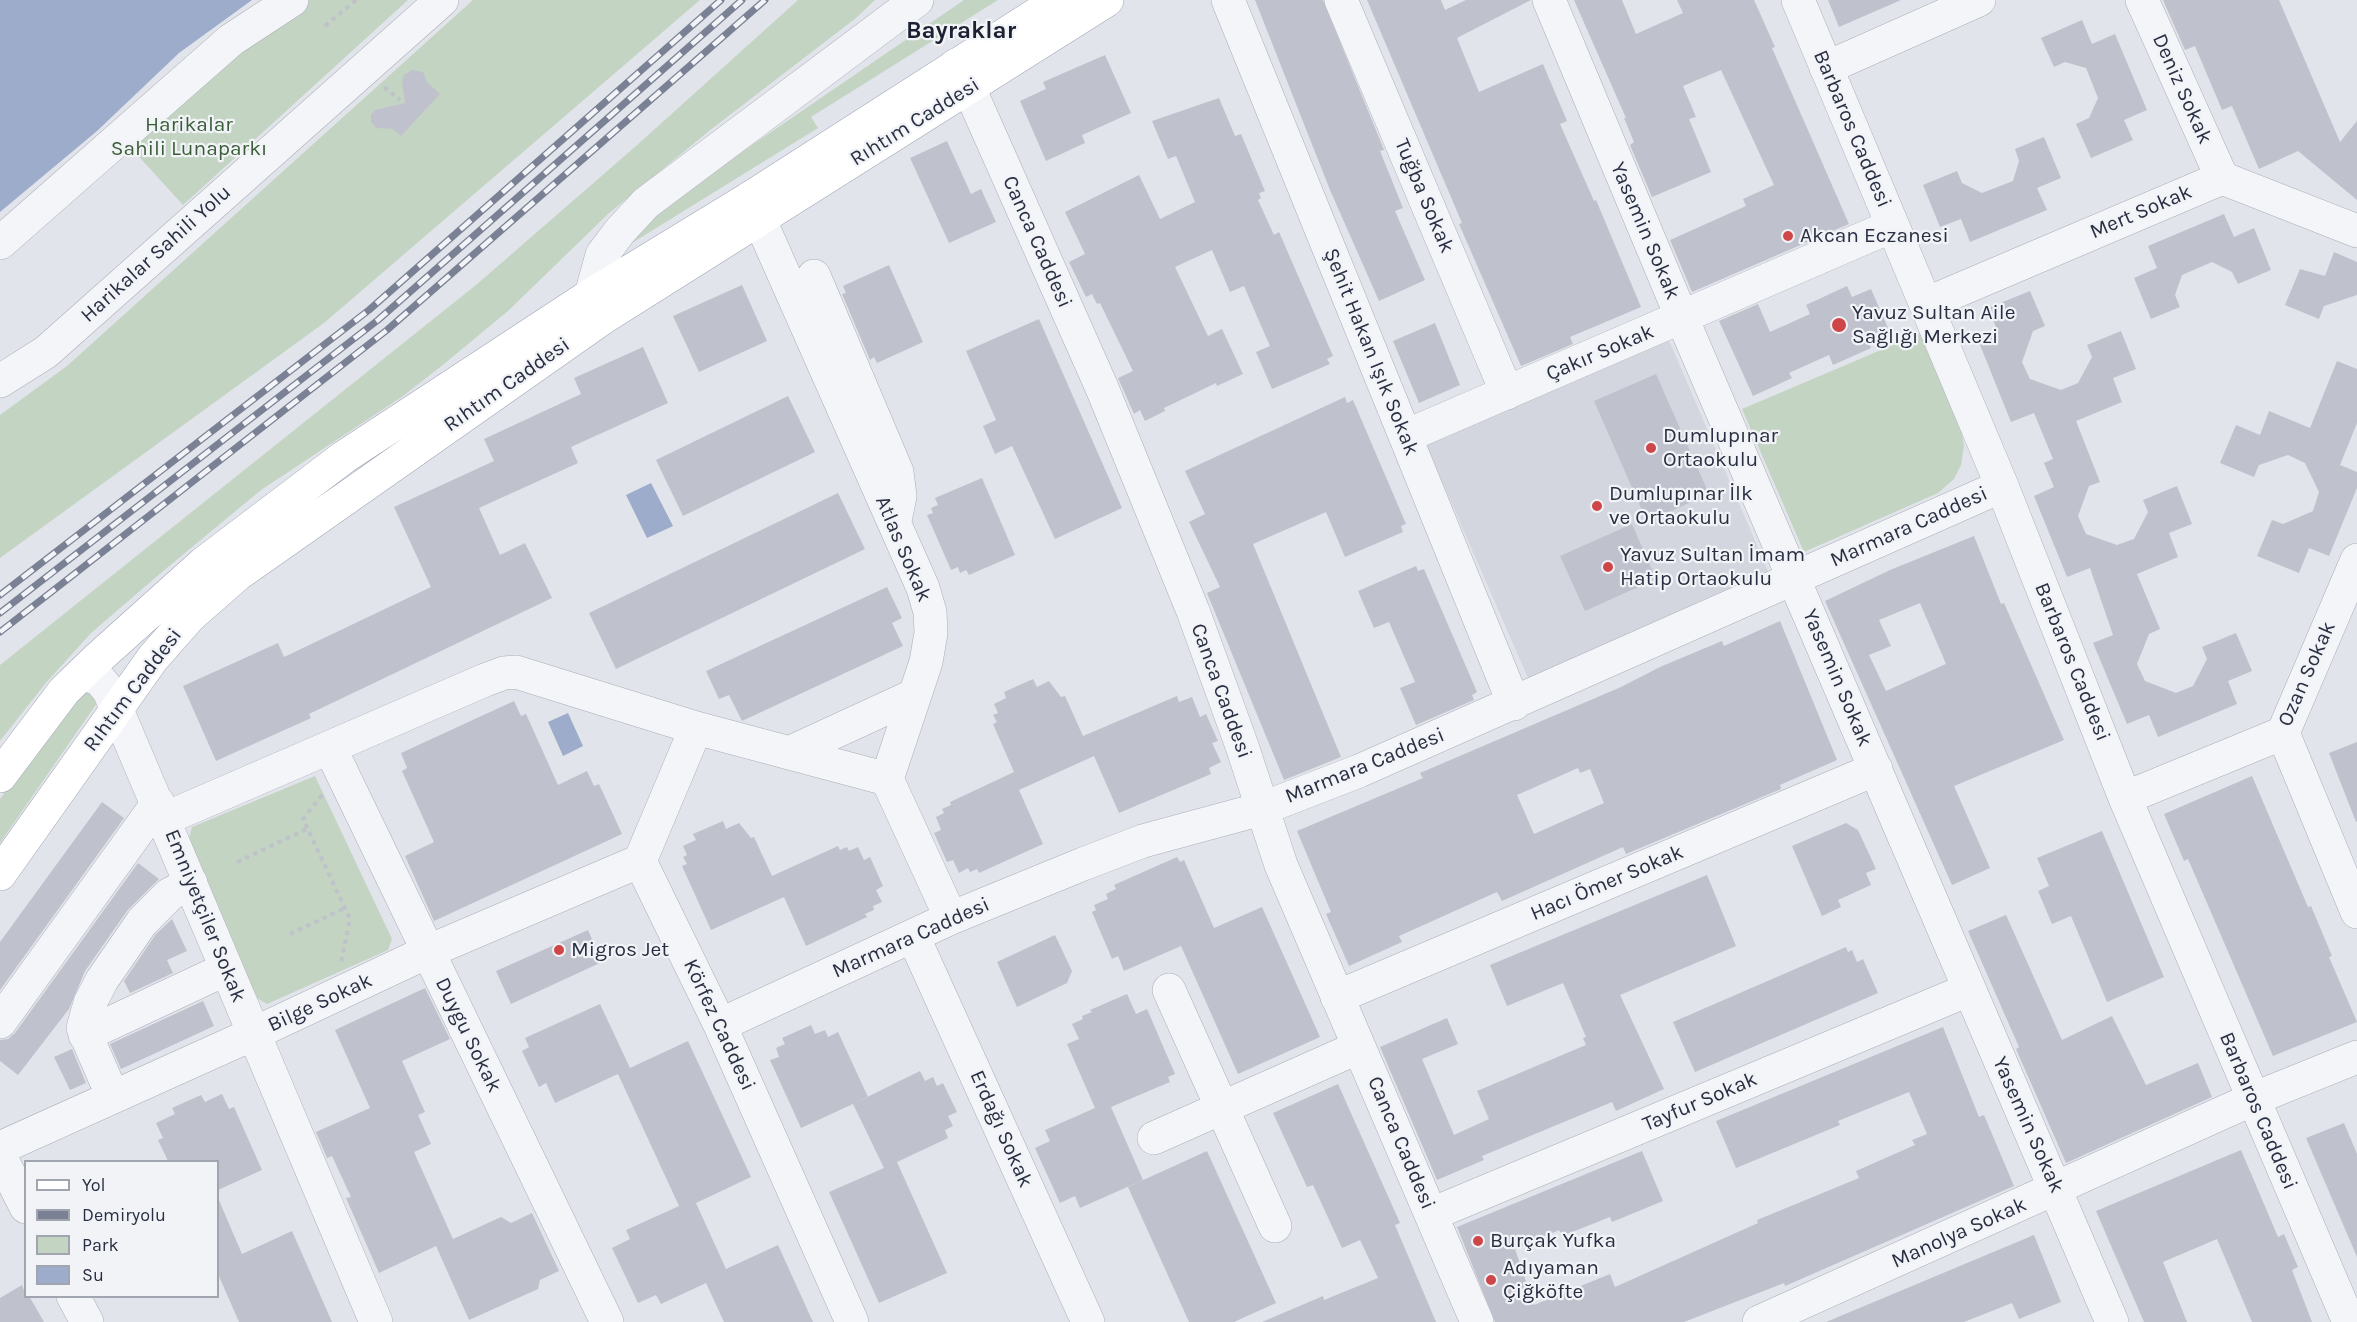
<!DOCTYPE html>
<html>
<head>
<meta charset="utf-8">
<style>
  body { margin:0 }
  #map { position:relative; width:2357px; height:1322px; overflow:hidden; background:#e1e4ea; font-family:Karla,sans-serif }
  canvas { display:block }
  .legend { position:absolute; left:24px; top:1160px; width:195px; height:138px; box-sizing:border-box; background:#f1f3f7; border:2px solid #a1a5af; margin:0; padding:8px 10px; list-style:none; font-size:18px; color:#292f42 }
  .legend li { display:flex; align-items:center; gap:12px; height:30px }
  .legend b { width:30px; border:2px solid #a1a5af }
</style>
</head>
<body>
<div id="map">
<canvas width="2357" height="1322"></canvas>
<ul class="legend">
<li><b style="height:8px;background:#fff"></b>Yol</li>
<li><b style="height:8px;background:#7b8194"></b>Demiryolu</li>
<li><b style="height:16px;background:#c4d4c3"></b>Park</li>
<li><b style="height:16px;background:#9cacca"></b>Su</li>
</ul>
</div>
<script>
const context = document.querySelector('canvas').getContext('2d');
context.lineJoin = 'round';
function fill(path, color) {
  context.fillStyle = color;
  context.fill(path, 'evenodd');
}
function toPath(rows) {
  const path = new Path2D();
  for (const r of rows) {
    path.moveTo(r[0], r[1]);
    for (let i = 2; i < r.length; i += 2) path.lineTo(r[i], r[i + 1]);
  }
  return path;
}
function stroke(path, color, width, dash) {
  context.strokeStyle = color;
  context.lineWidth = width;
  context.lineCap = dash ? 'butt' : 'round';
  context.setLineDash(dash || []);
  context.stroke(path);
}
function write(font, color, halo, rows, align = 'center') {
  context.font = font + ' Karla,sans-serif';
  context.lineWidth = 4.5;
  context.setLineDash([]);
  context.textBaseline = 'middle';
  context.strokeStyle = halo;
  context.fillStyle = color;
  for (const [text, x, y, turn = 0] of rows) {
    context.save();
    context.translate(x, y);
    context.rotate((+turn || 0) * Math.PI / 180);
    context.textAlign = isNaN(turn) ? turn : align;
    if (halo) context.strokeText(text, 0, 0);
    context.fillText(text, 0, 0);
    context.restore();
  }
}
fill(toPath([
  [1668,338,1768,571,1528,678,1425,442]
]), '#d3d6df');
fill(toPath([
  [292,0,408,0,183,205,121,137],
  [473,0,700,0,324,323,0,558,0,415,67,366],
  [798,0,875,0,856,18,709,131,608,214,508,311,444,364,403,396,261,490,162,572,91,633,45,684,0,741,0,665,476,285,636,146],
  [964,0,998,0,811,117,818,128,619,251,666,204],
  [1921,333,1961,426,1964,446,1961,465,1954,479,1938,493,1804,552,1742,409],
  [89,685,97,703,0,843,0,799,76,689],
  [315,776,392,939,388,950,267,1004,257,998,188,842,192,827]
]), '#c4d4c3');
fill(toPath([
  [0,0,252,0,179,53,97,131,0,212],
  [651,483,673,526,647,538,626,495],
  [568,713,583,746,563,756,548,722]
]), '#9cacca');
fill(toPath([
  [1255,0,1323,0,1384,150,1380,151,1403,208,1395,211,1425,280,1379,301,1330,190],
  [1367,0,1441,0,1445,10,1466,0,1531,0,1457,38,1479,92,1543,64,1567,121,1560,124,1594,201,1596,200,1641,307,1570,337,1573,344,1521,366,1459,224,1462,223],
  [1574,0,1622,0,1636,34,1683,13,1677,0,1754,0,1775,47,1772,48,1849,224,1692,292,1670,240,1746,206,1743,199,1774,185,1721,70,1683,86,1696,117,1689,119,1711,172,1652,197,1630,145,1634,142,1624,118,1626,118],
  [1828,0,1901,0,1839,27],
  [2163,0,2279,0,2340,142,2357,121,2357,200,2298,151,2259,169,2232,106,2222,110,2195,46,2185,50],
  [2082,20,2092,44,2115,34,2147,110,2124,120,2133,140,2091,158,2076,124,2089,118,2098,98,2086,68,2065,62,2054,67,2041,38],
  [1105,55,1131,113,1082,135,1085,143,1046,161,1020,101,1046,89,1043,82],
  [412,70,423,72,427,82,440,94,401,136,393,129,376,128,371,122,371,115,375,110,405,103,402,81,404,75],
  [1219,98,1235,136,1241,134,1265,191,1259,193,1261,198,1258,200,1274,235,1279,232,1333,356,1327,359,1330,364,1272,389,1256,352,1270,346,1259,321,1244,286,1230,292,1212,250,1175,267,1208,336,1222,329,1243,374,1217,386,1216,383,1164,408,1165,411,1145,421,1140,410,1134,414,1118,378,1133,371,1100,303,1097,304,1092,294,1086,297,1069,262,1085,254,1065,212,1139,175,1160,219,1195,202,1176,156,1168,159,1152,121],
  [2044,137,2061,178,2037,188,2047,210,1970,242,1961,219,1940,227,1923,185,1957,171,1962,183,1982,193,2013,181,2019,161,2015,149],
  [947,141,971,194,981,189,996,222,949,243,910,158],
  [2224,214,2234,237,2254,228,2271,270,2238,284,2232,272,2212,262,2182,275,2175,295,2180,307,2151,319,2134,278,2157,268,2148,246],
  [2334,252,2357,262,2357,295,2324,306,2319,319,2285,305,2300,269,2325,276],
  [889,265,923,342,877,363,874,357,870,360,842,294,846,293,843,286],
  [742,285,767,341,699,372,673,316],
  [1847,286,1852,297,1871,289,1888,328,1866,337,1871,348,1833,365,1829,355,1789,373,1792,378,1753,396,1719,321,1758,304,1770,332,1810,314,1806,305],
  [2030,291,2045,326,2033,331,2022,362,2030,379,2061,390,2078,383,2092,357,2087,345,2121,331,2136,369,2113,378,2122,402,2076,421,2100,482,2089,486,2078,516,2086,534,2117,545,2134,539,2148,512,2143,500,2177,486,2192,524,2169,533,2178,557,2137,574,2160,629,2149,634,2137,664,2145,681,2176,693,2193,686,2207,659,2202,647,2236,633,2252,671,2228,681,2237,704,2158,737,2149,715,2127,724,2093,643,2113,635,2090,568,2067,577,2034,496,2054,487,2044,463,2053,459,2034,413,2011,422,1978,340,1998,332,1988,308],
  [1039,319,1122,508,1055,539,1012,446,995,454,983,426,996,420,966,351],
  [1435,323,1460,385,1419,403,1393,341],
  [643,347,668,403,571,447,578,463,479,508,500,555,525,543,552,598,309,714,311,718,216,761,183,686,278,643,284,657,431,587,394,507,494,461,484,439,581,394,574,378],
  [2337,361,2357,369,2357,423,2340,465,2357,472,2357,488,2329,556,2309,548,2299,573,2257,556,2272,520,2283,524,2313,511,2319,492,2305,463,2288,455,2259,465,2254,477,2220,463,2236,425,2260,435,2269,411,2310,428],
  [1656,374,1709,494,1647,522,1594,401],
  [788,396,815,452,683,516,656,460],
  [1345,397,1347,403,1353,400,1406,524,1401,526,1403,532,1345,557,1326,512,1253,544,1341,757,1284,780,1207,593,1220,587,1189,522,1205,514,1185,471],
  [982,478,1015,555,969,575,966,570,960,573,958,567,951,570,927,515,933,513,931,508,938,505,935,498],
  [838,493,865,549,616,669,589,613],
  [1632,524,1656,579,1585,611,1560,556],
  [1974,536,2001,604,2004,603,2064,740,1954,786,1990,868,1952,885,1825,601,1890,570],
  [1920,603,1946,664,1886,691,1869,655,1891,646,1879,620],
  [1416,566,1418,571,1424,569,1477,692,1472,695,1474,700,1416,725,1400,688,1415,682,1389,622,1374,628,1358,591],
  [887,587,902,618,892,623,903,646,742,721,729,695,719,699,706,671],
  [1780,621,1837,760,1780,785,1781,789,1626,854,1623,847,1502,901,1497,892,1399,936,1402,942,1349,966,1326,914,1331,912,1297,831,1423,778,1420,773,1621,687,1660,667,1722,641,1724,646],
  [1578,768,1580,773,1590,769,1604,803,1534,834,1517,795],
  [1033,679,1037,687,1049,681,1061,697,1065,696,1083,736,1177,696,1179,702,1192,697,1200,717,1206,714,1218,741,1212,743,1221,762,1209,768,1211,774,1119,813,1094,756,1019,790,1043,844,979,873,977,869,970,872,968,868,959,873,953,860,947,862,934,833,941,830,936,817,944,813,942,809,951,805,950,802,1014,772,993,724,997,722,993,715,998,713,994,704,1006,698,1004,692],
  [514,701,521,716,526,714,558,785,587,771,594,786,599,784,622,834,434,921,405,856,434,842,402,771,407,768,401,753],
  [2357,742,2357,821,2356,822,2329,753],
  [2252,776,2308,907,2311,906,2332,956,2329,957,2357,1022,2273,1056,2188,859,2184,861,2164,814],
  [102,802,124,818,0,990,0,942],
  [723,821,726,829,739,823,751,838,754,837,772,876,838,846,840,850,847,847,849,851,858,847,864,860,870,857,883,886,876,890,882,902,873,906,874,910,865,914,867,917,806,946,784,897,711,930,682,866,687,864,683,857,687,855,683,846,696,840,693,834],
  [1846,823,1858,830,1876,869,1866,873,1871,885,1838,900,1841,907,1822,916,1792,846],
  [2102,831,2164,977,2107,1002,2071,916,2052,924,2038,891,2049,886,2037,858],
  [1177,857,1180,862,1184,860,1214,928,1262,907,1320,1037,1238,1074,1181,946,1124,971,1118,956,1112,959,1092,912,1096,910,1094,905,1108,899,1106,894,1116,889,1114,885],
  [138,863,159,879,127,911,85,971,69,1009,18,1075,0,1061,0,1040,8,1039,15,1033],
  [1707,875,1736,946,1620,995,1664,1089,1616,1111,1612,1102,1482,1156,1484,1160,1437,1180,1380,1047,1447,1018,1458,1044,1422,1059,1454,1135,1489,1119,1477,1091,1586,1045,1583,1038,1586,1037,1563,983,1507,1006,1490,965],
  [2006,915,2062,1040,2112,1016,2146,1085,2198,1063,2212,1097,2066,1163,2016,1049,2019,1047,1968,931],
  [172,919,187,951,167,960,173,973,130,993,124,981,156,934],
  [588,930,602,962,511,1004,496,971],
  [1055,935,1072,971,1067,983,1017,1007,997,962],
  [1846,947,1848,952,1852,950,1857,962,1863,959,1878,993,1695,1072,1673,1022],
  [425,988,450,1039,402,1061,425,1112,418,1115,431,1144,414,1152,453,1239,501,1217,511,1223,532,1213,559,1271,540,1280,538,1289,469,1320,436,1246,379,1273,346,1198,351,1197,332,1156,327,1158,316,1132,370,1108,335,1030],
  [1127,994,1136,1014,1147,1009,1175,1074,1168,1077,1170,1082,1111,1107,1143,1180,1080,1208,1075,1196,1060,1203,1035,1148,1050,1141,1045,1130,1095,1108,1067,1044,1079,1039,1072,1024,1083,1019,1082,1016,1092,1012,1090,1010],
  [203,1001,214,1026,121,1069,110,1044],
  [600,1004,630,1068,688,1041,751,1177,696,1203,726,1269,778,1245,813,1322,724,1322,706,1283,661,1304,656,1295,638,1303,612,1248,630,1239,626,1230,679,1206,618,1074,555,1103,546,1083,539,1087,522,1051,529,1047,525,1038],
  [811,1025,815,1034,825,1030,828,1037,838,1032,868,1097,801,1128,770,1060,779,1057,776,1048,785,1044,782,1038],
  [1943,1027,1979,1117,1984,1115,2014,1186,1785,1286,1784,1283,1684,1322,1495,1322,1457,1227,1642,1151,1663,1201,1612,1222,1610,1217,1562,1236,1559,1230,1515,1249,1534,1305,1610,1274,1615,1287,1758,1223,1757,1220,1859,1178,1856,1171,1915,1145,1912,1140,1927,1134,1909,1092,1838,1121,1840,1125,1736,1168,1716,1121],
  [72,1049,86,1083,70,1090,54,1057],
  [920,1071,925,1081,933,1077,937,1086,943,1083,957,1112,948,1116,953,1126,945,1130,948,1138,897,1162,947,1273,879,1303,829,1192,884,1168,853,1104],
  [1338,1084,1400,1223,1395,1225,1436,1322,1262,1322,1323,1296,1324,1300,1378,1278,1360,1240,1342,1248,1313,1185,1307,1187,1273,1113],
  [222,1094,229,1109,234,1107,262,1170,218,1190,218,1161,168,1161,158,1140,163,1138,156,1123,175,1114,172,1108,201,1095,205,1102],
  [2344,1123,2357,1154,2357,1257,2306,1138],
  [2241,1150,2278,1237,2284,1234,2298,1267,2292,1270,2312,1322,2252,1322,2217,1239,2163,1262,2187,1322,2144,1322,2096,1211],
  [1207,1151,1276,1303,1234,1322,1189,1322,1128,1187],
  [218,1198,242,1254,292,1231,332,1322,239,1322,218,1274],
  [2034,1235,2061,1302,2019,1319,2012,1303,1964,1322,1826,1322],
  [22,1285,26,1296,29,1296,44,1322,0,1322,0,1298]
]), '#bfc2cd');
const minor = toPath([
  [1228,0,1514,704],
  [1341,0,1507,393],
  [1549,0,1682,318,2112,1322],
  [1798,0,2002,486,2125,798,2349,1322],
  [2142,0,2222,178],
  [956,65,969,88,1102,388,1193,611,1242,746,1281,865,1477,1322],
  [1826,68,1979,0],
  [750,198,923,588,930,612,931,633,926,662,887,779,951,918],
  [0,243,231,40,292,0],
  [814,276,897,472,900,496,895,521],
  [1926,304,2222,178,2357,231],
  [602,314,591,295,602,255,620,231,646,203,917,0],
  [0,381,46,352,442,0],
  [1406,436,1892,226],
  [83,673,100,680,109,691,376,1322],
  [696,728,640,861,720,1025,852,1322],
  [2283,733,2357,912],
  [330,748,607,1322],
  [789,753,915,695],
  [2125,798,2283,733,2357,560],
  [164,819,485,680,504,673,516,672,696,728,887,779],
  [913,936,1088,1322],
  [1169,990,1275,1226],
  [1337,997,1876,769],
  [0,1022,158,803],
  [720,1025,951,918,1083,864,1143,841,1261,809,1359,771,2002,486],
  [85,1035,226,969],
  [113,1097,83,1028,90,1003,102,980,142,922,170,894,191,883],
  [1154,1138,1359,1047],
  [0,1148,253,1034,427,952,640,861],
  [0,1156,26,1207],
  [1432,1214,1968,990],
  [73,1296,87,1322],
  [1759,1322,2253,1099,2357,1057]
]);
const major = toPath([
  [0,776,64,691,96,660,204,563,344,457,591,295,750,198,1059,0],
  [0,874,153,658,190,616,238,574,604,317,1107,0]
]);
stroke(minor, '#aaaeb8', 34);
stroke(major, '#a1a6b6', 34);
stroke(toPath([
  [325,26,356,0],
  [384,87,400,100],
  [322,795,303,819,350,919,341,963],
  [237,862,307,829],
  [290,934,345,908]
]), '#bfc2c9', 4, [4.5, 4.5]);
stroke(minor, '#f4f5f8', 33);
stroke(major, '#fff', 33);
const rail = toPath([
  [0,595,369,310,721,0],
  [0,613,378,320,742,0],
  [0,632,387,330,765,0]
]);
stroke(rail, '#7b8194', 7);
stroke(rail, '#f1f3f7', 4.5, [14]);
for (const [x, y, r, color] of [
  [1788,236,6,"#cf4648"],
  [1839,325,8,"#cf4648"],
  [1651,448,6,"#cf4648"],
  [1597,506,6,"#cf4648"],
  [1608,567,6,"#cf4648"],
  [559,950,6,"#cf4648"],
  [1478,1241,6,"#cf4648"],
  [1491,1280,6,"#cf4648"]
]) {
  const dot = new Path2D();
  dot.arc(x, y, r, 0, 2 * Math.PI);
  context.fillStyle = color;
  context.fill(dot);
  stroke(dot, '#f1f3f7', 2);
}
write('21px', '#292f42', '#f1f3f7', [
  ["Deniz Sokak",2182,89,66],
  ["Rıhtım Caddesi",915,122,-32],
  ["Barbaros Caddesi",1852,129,67],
  ["Tuğba Sokak",1424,196,67],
  ["Mert Sokak",2141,212,-23],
  ["Yasemin Sokak",1645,231,67],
  ["Canca Caddesi",1037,242,66],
  ["Harikalar Sahili Yolu",156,254,-42],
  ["Şehit Hakan Işık Sokak",1371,352,68],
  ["Çakır Sokak",1600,353,-23],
  ["Rıhtım Caddesi",507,385,-35],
  ["Marmara Caddesi",1909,527,-24],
  ["Atlas Sokak",903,549,67],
  ["Barbaros Caddesi",2072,662,68],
  ["Ozan Sokak",2307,674,-66],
  ["Yasemin Sokak",1837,678,67],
  ["Rıhtım Caddesi",133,690,-53],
  ["Canca Caddesi",1221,691,70],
  ["Marmara Caddesi",1365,766,-22],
  ["Hacı Ömer Sokak",1607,883,-23],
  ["Emniyetçiler Sokak",205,916,68],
  ["Marmara Caddesi",911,938,-24],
  ["Bilge Sokak",320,1003,-25],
  ["Körfez Caddesi",719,1025,65],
  ["Duygu Sokak",468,1035,64],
  ["Tayfur Sokak",1700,1102,-23],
  ["Barbaros Caddesi",2258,1111,67],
  ["Yasemin Sokak",2028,1125,66],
  ["Erdağı Sokak",1001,1129,66],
  ["Canca Caddesi",1401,1143,67],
  ["Manolya Sokak",1959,1233,-24]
]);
write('21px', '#395e37', '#f1f3f7', [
  ["Harikalar",189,125],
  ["Sahili Lunaparkı",189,149]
]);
write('21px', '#292f42', '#f1f3f7', [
  ["Akcan Eczanesi",1800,236],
  ["Yavuz Sultan Aile",1852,313],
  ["Sağlığı Merkezi",1852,337],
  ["Dumlupınar",1663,436],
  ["Ortaokulu",1663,460],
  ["Dumlupınar İlk",1609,494],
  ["ve Ortaokulu",1609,518],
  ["Yavuz Sultan İmam",1620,555],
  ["Hatip Ortaokulu",1620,579],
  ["Migros Jet",571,950],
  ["Burçak Yufka",1490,1241],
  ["Adıyaman",1503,1268],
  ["Çiğköfte",1503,1292]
], 'left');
write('bold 24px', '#1c2033', '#f1f3f7', [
  ["Bayraklar",961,31]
]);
</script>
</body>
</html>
